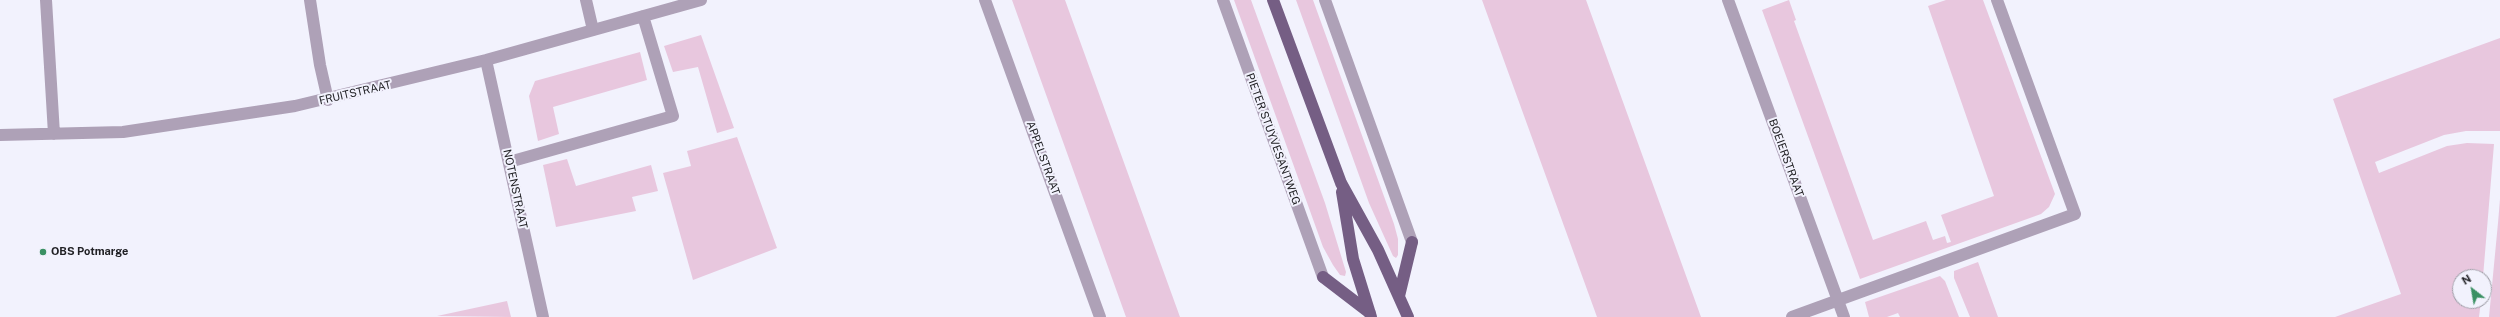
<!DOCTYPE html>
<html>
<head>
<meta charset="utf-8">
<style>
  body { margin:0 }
  #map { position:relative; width:2500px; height:317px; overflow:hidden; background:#f2f2fd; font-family:"Public Sans",sans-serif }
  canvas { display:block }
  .north { position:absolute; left:2452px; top:269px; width:40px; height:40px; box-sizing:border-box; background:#f2f2fd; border:1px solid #9e9ea7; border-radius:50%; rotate:329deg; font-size:11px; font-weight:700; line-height:16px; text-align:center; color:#212125 }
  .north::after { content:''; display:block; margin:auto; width:14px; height:18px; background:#3a9063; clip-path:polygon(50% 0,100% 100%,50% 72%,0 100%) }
</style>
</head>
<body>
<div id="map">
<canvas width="2500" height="317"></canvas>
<div class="north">N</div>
</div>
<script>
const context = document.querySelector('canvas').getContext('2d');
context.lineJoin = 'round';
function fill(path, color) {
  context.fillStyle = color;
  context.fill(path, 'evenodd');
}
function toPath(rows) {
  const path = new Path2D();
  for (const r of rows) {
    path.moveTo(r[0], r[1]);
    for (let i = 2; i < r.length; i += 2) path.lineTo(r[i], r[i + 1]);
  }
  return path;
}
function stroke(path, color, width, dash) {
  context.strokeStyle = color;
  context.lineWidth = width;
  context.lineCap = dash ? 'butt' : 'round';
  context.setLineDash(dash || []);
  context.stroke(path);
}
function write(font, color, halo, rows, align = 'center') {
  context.font = font + ' "Public Sans",sans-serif';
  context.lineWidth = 4;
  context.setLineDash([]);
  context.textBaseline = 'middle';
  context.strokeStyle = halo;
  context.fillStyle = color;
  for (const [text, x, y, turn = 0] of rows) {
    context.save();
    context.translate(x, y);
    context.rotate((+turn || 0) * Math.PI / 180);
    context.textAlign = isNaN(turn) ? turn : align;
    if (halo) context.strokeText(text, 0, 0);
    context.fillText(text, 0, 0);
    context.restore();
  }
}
fill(toPath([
  [1012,0,1065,0,1180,317,1126,317],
  [1234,0,1251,0,1325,203,1346,272,1345,276,1340,275,1333,265,1323,247],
  [1296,0,1313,0,1394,224,1398,239,1398,255,1396,258,1393,256,1369,203],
  [1482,0,1586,0,1701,317,1597,317],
  [1789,0,1796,20,1794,21,1873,240,1926,221,1933,240,1945,236,1947,243,1951,242,1941,215,1994,196,1928,6,1946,0,1983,0,2055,194,2049,207,2041,214,1860,279,1762,10],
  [701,35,734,128,717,133,698,67,673,72,664,46],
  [2500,38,2500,131,2466,131,2444,135,2375,162,2379,173,2447,146,2467,143,2494,144,2483,277,2460,277,2460,301,2481,301,2479,317,2335,317,2401,294,2333,99],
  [640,52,647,80,553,107,559,134,538,141,529,96,535,81],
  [737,137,777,248,693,280,663,173,691,166,687,151],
  [567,159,576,186,651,165,658,191,632,197,636,211,556,227,543,165],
  [2500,199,2500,317,2489,317,2498,223],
  [1978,262,1998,317,1970,317,1954,278,1954,271],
  [1940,276,1945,281,1959,317,1900,317,1898,313,1887,317,1869,317,1865,302],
  [507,301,511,317,437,316]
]), '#e8c7de');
stroke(toPath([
  [46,0,54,134],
  [310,0,320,65,328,100],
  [586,0,593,30],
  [985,0,1100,317],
  [1223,0,1323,277],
  [1325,0,1412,242],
  [1728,0,1844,317],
  [486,60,543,317],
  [0,135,123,132,295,106,486,60,701,0],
  [509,162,673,116,643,16],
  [1792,317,2075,214,1997,0]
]), '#aea1b7', 12);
stroke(toPath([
  [1273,0,1341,183,1378,250,1408,317],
  [1342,192,1353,259,1371,317],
  [1323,277,1370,313],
  [1399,296,1412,242]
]), '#755e84', 12);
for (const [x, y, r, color] of [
  [43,252,4,"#3a9063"]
]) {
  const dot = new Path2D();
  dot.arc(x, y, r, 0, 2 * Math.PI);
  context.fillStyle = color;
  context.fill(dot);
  stroke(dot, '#f2f2fd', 1.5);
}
write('11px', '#212125', '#f2f2fd', [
  ["FRUITSTRAAT",355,93,-13],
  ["PIETER STUYVESANTWEG",1273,139,70],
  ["APPELSTRAAT",1043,158,70],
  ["BOEIERSTRAAT",1786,158,70],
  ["NOTENSTRAAT",515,189,78]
]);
write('bold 11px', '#212125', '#f2f2fd', [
  ["OBS Potmarge",51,252]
], 'left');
</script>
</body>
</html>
